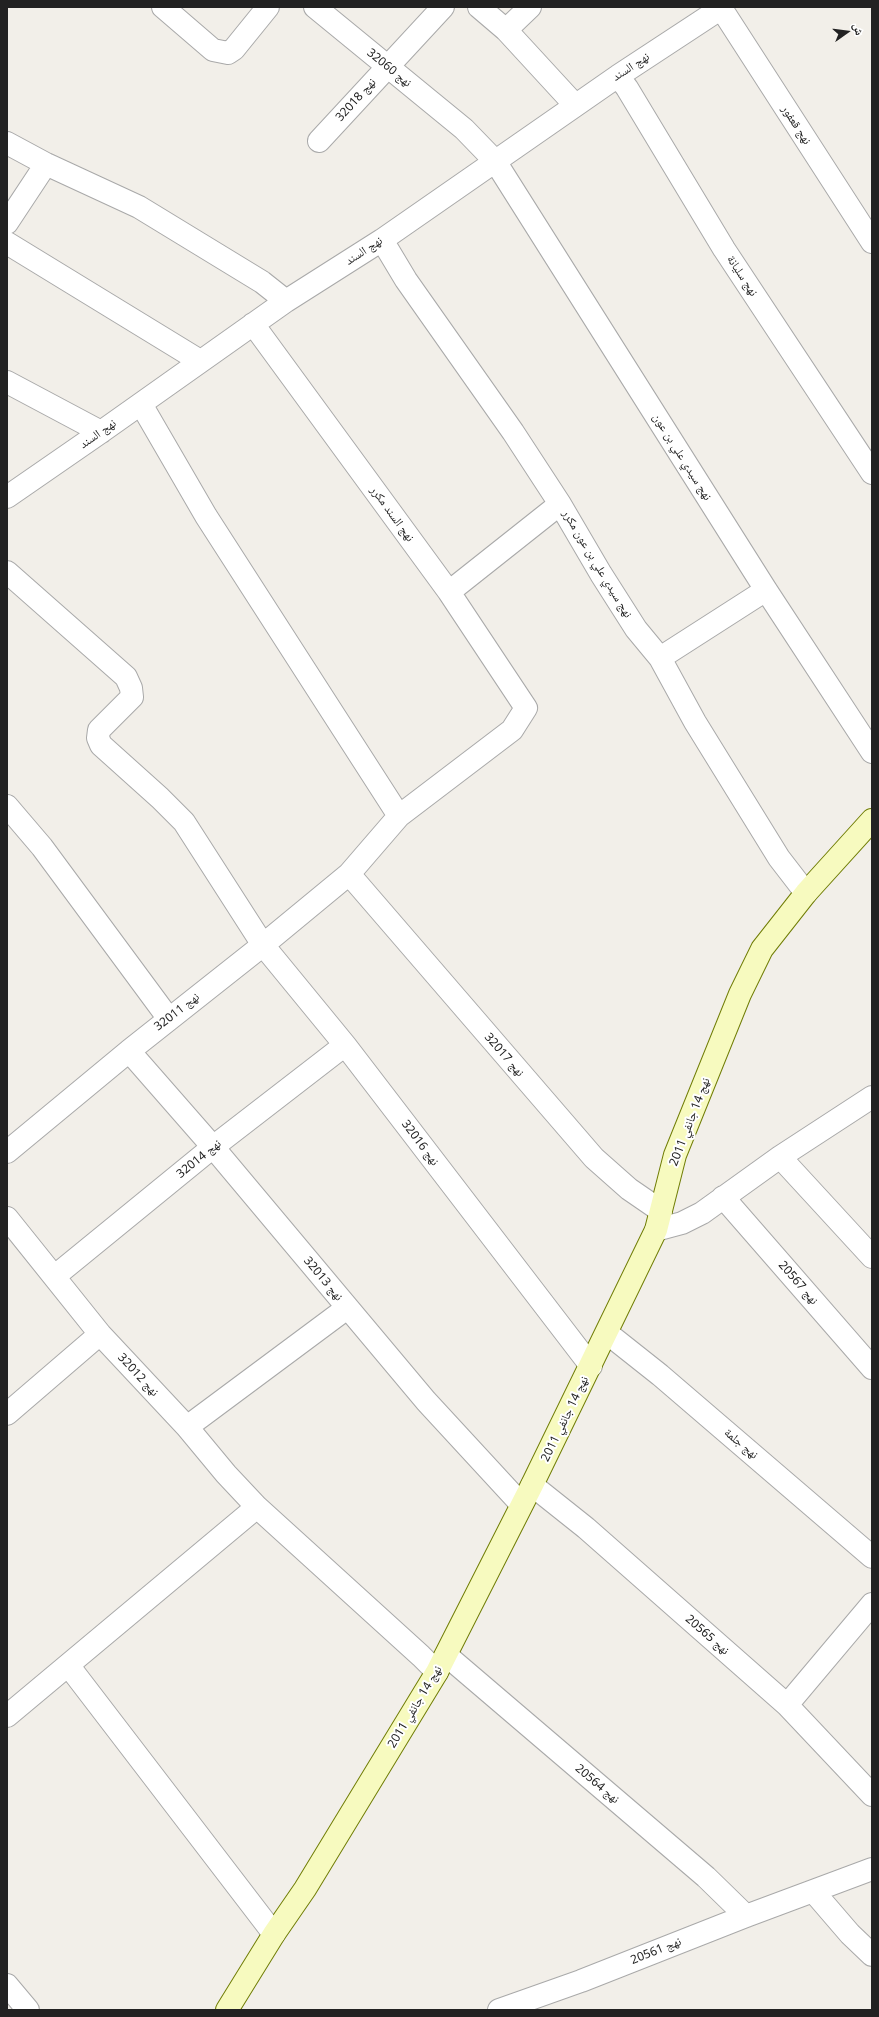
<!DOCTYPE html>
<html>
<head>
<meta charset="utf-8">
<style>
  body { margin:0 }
  #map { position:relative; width:879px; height:2017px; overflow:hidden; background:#f2efe9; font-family:"Noto Sans","Noto Naskh Arabic",sans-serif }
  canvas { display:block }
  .frame { position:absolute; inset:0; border:8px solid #222; pointer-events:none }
  .north { position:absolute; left:827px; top:12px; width:40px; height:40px; -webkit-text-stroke:3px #fff; paint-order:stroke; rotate:76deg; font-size:11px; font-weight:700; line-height:16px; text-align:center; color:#222 }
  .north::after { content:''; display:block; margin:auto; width:14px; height:18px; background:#222; clip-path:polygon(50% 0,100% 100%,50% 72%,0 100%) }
</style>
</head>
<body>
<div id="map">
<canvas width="879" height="2017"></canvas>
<div class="frame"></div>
<div class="north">ش</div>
</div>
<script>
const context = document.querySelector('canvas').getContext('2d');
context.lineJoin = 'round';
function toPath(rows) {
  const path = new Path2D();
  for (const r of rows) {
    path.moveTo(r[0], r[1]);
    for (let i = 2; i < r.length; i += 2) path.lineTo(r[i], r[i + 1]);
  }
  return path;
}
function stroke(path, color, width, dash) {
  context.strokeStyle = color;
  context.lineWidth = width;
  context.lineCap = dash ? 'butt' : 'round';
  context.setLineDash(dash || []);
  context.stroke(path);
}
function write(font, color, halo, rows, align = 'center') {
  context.font = font + ' "Noto Sans","Noto Naskh Arabic",sans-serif';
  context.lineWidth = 4;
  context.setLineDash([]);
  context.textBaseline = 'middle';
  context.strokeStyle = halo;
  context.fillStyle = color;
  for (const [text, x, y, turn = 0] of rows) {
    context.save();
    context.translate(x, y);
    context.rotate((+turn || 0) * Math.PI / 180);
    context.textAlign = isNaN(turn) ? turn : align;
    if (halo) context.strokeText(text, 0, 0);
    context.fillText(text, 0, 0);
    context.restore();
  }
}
const street = toPath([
  [163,7,213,50,228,53,234,49,268,7],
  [315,7,464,129,495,161,766,590,872,752],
  [479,7,506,30,575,105],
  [721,8,872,242],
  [506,30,530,7],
  [618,76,627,88,724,249,872,473],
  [319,141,443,7],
  [7,143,46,164,139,207,262,282,286,301],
  [7,223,46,164],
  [382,240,406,280,513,432,560,504,601,574,636,629,660,658,695,722,779,858,806,893],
  [7,243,200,361],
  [253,324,449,592,526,708,512,730,399,816,349,874,594,1158,629,1189,661,1211],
  [7,382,101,432],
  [141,404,206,516,399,816],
  [7,497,101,432,286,301,382,240,618,76,723,7],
  [7,572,126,677,131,688,132,697,99,730,98,738,101,745,160,798,184,822,263,945,345,1045,591,1366],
  [449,592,560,504],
  [660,658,766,590],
  [7,806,42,847,169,1019],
  [129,1051,213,1147,426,1401,521,1504],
  [7,1152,129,1051,263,945,349,874],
  [780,1157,872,1257],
  [723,1197,872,1368],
  [7,1218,100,1334],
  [656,1230,682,1223,702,1213,780,1157,872,1097],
  [55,1276,213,1147,345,1045],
  [607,1333,660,1375,872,1557],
  [7,1414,100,1334,187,1427,226,1474,257,1507],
  [187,1427,347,1308],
  [532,1485,586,1528,787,1705,872,1795],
  [446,1655,706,1877,746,1916],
  [68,1665,274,1934],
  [787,1705,872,1604],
  [7,1716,257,1507,421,1656,437,1672],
  [813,1891,850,1934,872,1955],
  [7,1985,28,2010],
  [499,2010,581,1981,746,1916,872,1869]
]);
const secondary = toPath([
  [227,2010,274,1934,305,1889,437,1672,532,1485,656,1230,675,1155,740,994,762,949,806,893,872,820]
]);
stroke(street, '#a9a9a9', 24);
stroke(secondary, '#707d05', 24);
stroke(street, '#fff', 22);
stroke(secondary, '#f7fabf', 22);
write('12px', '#222', '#fff', [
  ["نهج السند",631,67,-33],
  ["نهج 32060",389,68,39],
  ["نهج 32018",356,100,-48],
  ["نهج قعفور",796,125,57],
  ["نهج السند",364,251,-33],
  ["نهج سليانة",742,276,57],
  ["نهج السند",98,434,-35],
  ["نهج سيدي علي بن عون",682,457,58],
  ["نهج السند مكرر",392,514,54],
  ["نهج سيدي علي بن عون مكرر",597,564,59],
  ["نهج 32011",177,1012,-38],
  ["نهج 32017",504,1055,49],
  ["نهج 14 جانفي 2011",690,1122,-69],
  ["نهج 32016",420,1143,53],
  ["نهج 32014",199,1159,-39],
  ["نهج 32013",323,1279,50],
  ["نهج 20567",798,1283,49],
  ["نهج 32012",138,1375,47],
  ["نهج 14 جانفي 2011",565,1419,-64],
  ["نهج جلمة",741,1444,40],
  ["نهج 20565",707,1635,41],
  ["نهج 14 جانفي 2011",415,1707,-59],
  ["نهج 20564",597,1784,40],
  ["نهج 20561",656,1951,-22]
]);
</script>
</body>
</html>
